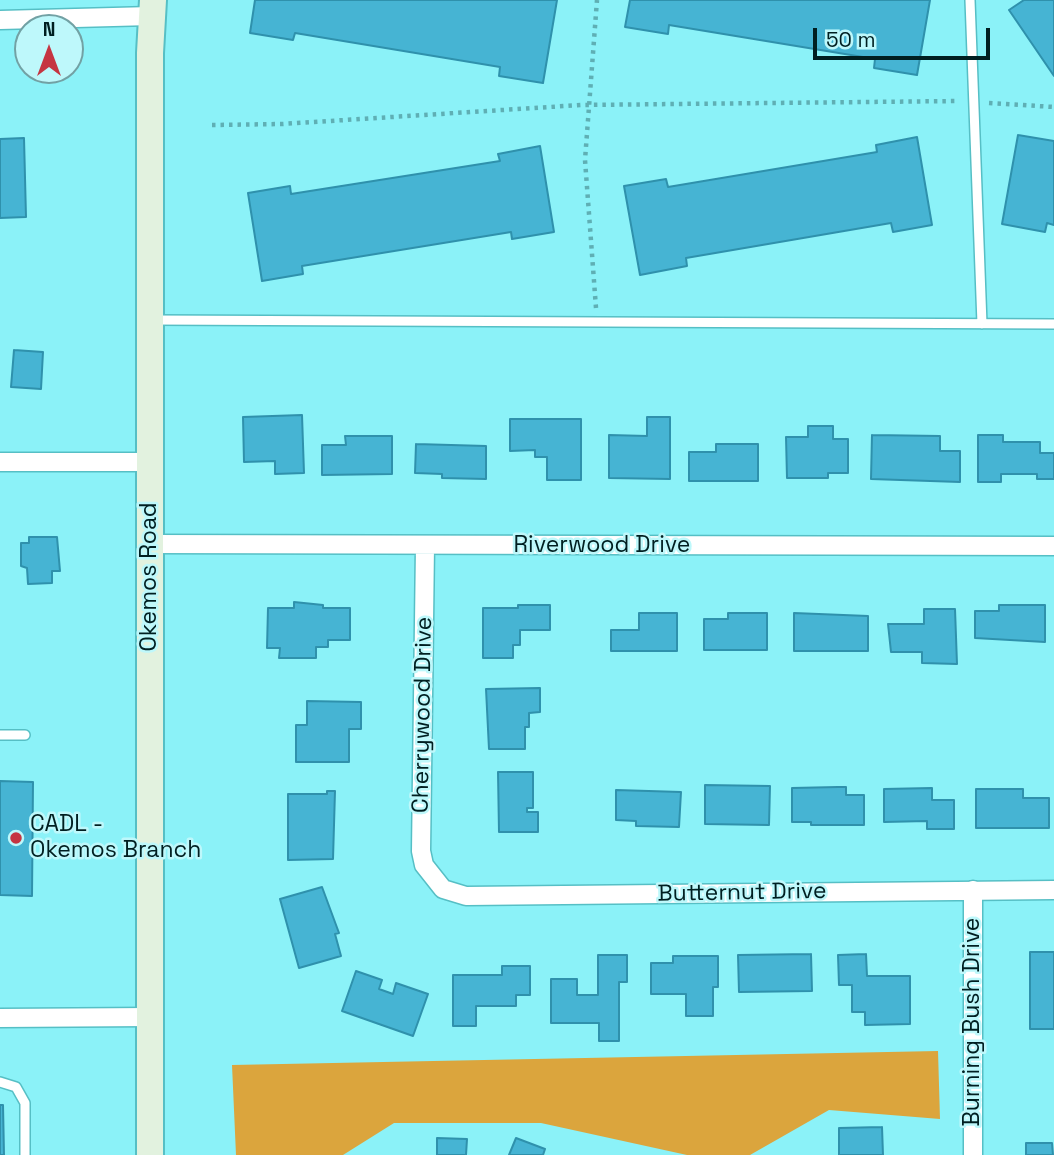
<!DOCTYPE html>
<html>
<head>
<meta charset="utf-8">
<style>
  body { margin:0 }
  #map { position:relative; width:1054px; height:1155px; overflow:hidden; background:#8bf2f8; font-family:"Space Grotesk",sans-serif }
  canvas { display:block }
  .north { position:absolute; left:14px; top:14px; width:70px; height:70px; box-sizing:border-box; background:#bef8fb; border:2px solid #72a1a4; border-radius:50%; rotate:0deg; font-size:19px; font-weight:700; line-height:28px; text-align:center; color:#001f21 }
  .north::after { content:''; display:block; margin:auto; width:24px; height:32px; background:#c53542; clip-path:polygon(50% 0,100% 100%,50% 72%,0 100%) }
  .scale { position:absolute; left:813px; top:28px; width:177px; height:32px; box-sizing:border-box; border:4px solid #001f21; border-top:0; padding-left:9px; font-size:21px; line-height:24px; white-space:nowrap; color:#001f21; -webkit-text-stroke:5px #bef8fb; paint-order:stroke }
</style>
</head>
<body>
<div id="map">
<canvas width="1054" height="1155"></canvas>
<div class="north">N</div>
<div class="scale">50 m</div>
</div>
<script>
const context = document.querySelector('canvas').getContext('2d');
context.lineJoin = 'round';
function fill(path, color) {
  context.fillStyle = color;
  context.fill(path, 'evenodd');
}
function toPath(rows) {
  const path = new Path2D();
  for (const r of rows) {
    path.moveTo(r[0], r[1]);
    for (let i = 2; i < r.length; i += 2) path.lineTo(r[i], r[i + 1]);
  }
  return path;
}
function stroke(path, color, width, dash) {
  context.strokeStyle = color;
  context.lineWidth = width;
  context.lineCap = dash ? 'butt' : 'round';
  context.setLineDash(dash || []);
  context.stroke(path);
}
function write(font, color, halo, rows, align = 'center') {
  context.font = font + ' "Space Grotesk",sans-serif';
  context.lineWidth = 5;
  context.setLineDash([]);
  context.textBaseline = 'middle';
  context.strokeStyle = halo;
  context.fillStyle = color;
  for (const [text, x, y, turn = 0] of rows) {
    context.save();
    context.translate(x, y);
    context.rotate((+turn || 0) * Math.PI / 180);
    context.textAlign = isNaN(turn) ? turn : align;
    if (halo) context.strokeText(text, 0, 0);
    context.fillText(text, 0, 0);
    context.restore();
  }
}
fill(toPath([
  [938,1051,940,1119,829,1110,750,1155,687,1155,541,1123,394,1123,343,1155,236,1155,232,1065]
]), '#dba53d');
const building = toPath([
  [255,0,557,0,543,83,499,76,500,67,295,33,293,40,250,33,255,0],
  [630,0,930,0,917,75,874,68,875,59,669,25,668,34,625,27,630,0],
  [1024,0,1054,0,1054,76,1009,10,1024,0],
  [1018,135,1054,141,1054,225,1047,223,1045,232,1002,224,1018,135],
  [917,137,932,225,893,232,891,223,686,258,687,266,640,275,624,186,666,179,668,187,877,152,876,145,917,137],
  [24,138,26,217,0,218,0,139,24,138],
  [540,146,554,232,512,239,511,232,302,266,303,274,262,281,248,193,290,186,291,194,500,161,498,154,540,146],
  [14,350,43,352,41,389,11,387,14,350],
  [302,415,304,473,275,474,275,461,244,462,243,417,302,415],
  [647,417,670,417,670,479,609,478,609,435,647,436,647,417],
  [510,419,581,419,581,480,547,480,547,457,535,457,535,450,510,451,510,419],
  [808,426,833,426,833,439,848,439,848,473,828,473,828,478,787,478,786,437,808,437,808,426],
  [872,435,940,436,940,451,960,451,960,482,871,479,872,435],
  [978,435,1003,435,1003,442,1040,442,1040,453,1054,453,1054,479,1037,479,1037,474,1001,474,1001,482,978,482,978,435],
  [345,436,392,436,392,474,322,475,322,445,346,445,345,436],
  [416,444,486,446,486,479,442,478,442,474,415,473,416,444],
  [716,444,758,444,758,481,689,481,689,452,716,452,716,444],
  [29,537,57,537,60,571,52,571,52,583,28,584,27,568,21,566,21,543,29,543,29,537],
  [294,602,323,605,323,608,350,608,350,640,328,640,328,647,316,647,316,658,279,658,280,648,267,648,268,608,294,608,294,602],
  [518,605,550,605,550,630,520,630,520,645,513,645,513,658,483,658,483,608,518,608,518,605],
  [999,605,1045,605,1045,642,975,638,975,611,999,611,999,605],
  [924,609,955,609,957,664,922,663,922,652,891,652,888,624,924,624,924,609],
  [639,613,677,613,677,651,611,651,611,630,639,630,639,613],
  [728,613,767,613,767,650,704,650,704,619,728,619,728,613],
  [794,613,868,616,868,651,794,651,794,613],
  [540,688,540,712,529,713,529,727,525,727,525,749,489,749,486,689,540,688],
  [307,701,361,702,361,729,349,729,349,762,296,762,296,725,307,725,307,701],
  [498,772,533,772,533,808,527,808,527,812,538,812,538,832,499,832,498,772],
  [0,781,33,782,32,896,0,895,0,781],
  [705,785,770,786,769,825,705,824,705,785],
  [838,787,846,787,846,795,864,795,864,825,811,825,811,822,792,822,792,788,838,787],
  [932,788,932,800,954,800,954,829,927,829,927,821,884,822,884,789,932,788],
  [976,789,1023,789,1023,798,1049,798,1049,828,976,828,976,789],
  [616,790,681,792,679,827,636,826,636,821,616,820,616,790],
  [327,791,335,791,333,859,288,860,288,794,327,794,327,791],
  [322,887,339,933,335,934,341,956,299,968,280,899,322,887],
  [1030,952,1054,952,1054,1029,1030,1029,1030,952],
  [811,954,812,991,739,992,738,955,811,954],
  [866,954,867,976,910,976,910,1024,865,1025,865,1012,852,1012,852,985,839,985,838,955,866,954],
  [598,955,627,955,627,982,619,982,619,1041,599,1041,599,1023,551,1023,551,979,577,979,577,995,598,995,598,955],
  [673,956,718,956,718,987,713,987,713,1016,686,1016,686,994,651,994,651,963,673,963,673,956],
  [502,966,530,966,530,995,516,995,516,1006,476,1006,476,1026,453,1026,453,975,502,975,502,966],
  [356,971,382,980,379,989,393,994,396,983,428,994,413,1036,342,1011,356,971],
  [0,1105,3,1105,4,1155,0,1155,0,1105],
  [882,1127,883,1155,839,1155,839,1128,882,1127],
  [437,1138,467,1139,466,1155,437,1155,437,1138],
  [516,1138,545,1149,543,1155,509,1155,516,1138],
  [1026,1143,1052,1143,1053,1155,1026,1155,1026,1143]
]);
fill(building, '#46b4d3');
stroke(building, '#2f91ac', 2);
const service = toPath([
  [970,0,982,324],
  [152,320,1054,324],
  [0,735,25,735],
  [0,1082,16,1087,25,1103,25,1155]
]);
const minor = toPath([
  [0,20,151,16],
  [0,462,150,462],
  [150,544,1054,546],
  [425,546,421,851,424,865,443,889,466,896,1054,890],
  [973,890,973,1155],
  [0,1018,150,1017]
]);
const secondary = toPath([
  [150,1155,150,53,153,0]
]);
stroke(service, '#56bfc5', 12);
stroke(minor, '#56bfc5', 21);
stroke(secondary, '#56bfc5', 30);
stroke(toPath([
  [989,103,1054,107],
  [212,125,282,124,581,105,959,101],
  [596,308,585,160,597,0]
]), '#5fafb4', 4.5, [3.5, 5]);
stroke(service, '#fff', 9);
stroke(minor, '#fff', 18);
stroke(secondary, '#e2f2df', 26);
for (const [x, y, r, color] of [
  [16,838,7,"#c53542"]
]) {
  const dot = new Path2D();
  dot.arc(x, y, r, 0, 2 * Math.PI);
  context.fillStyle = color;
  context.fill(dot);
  stroke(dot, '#bef8fb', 2.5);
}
write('23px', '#001f21', '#bef8fb', [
  ["Riverwood Drive",602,546],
  ["Okemos Road",150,577,-90],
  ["Cherrywood Drive",423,715,-89],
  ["Butternut Drive",742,893,-1],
  ["Burning Bush Drive",973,1022,-90]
]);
write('23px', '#001f21', '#bef8fb', [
  ["CADL -",30,825],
  ["Okemos Branch",30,851]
], 'left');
</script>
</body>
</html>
